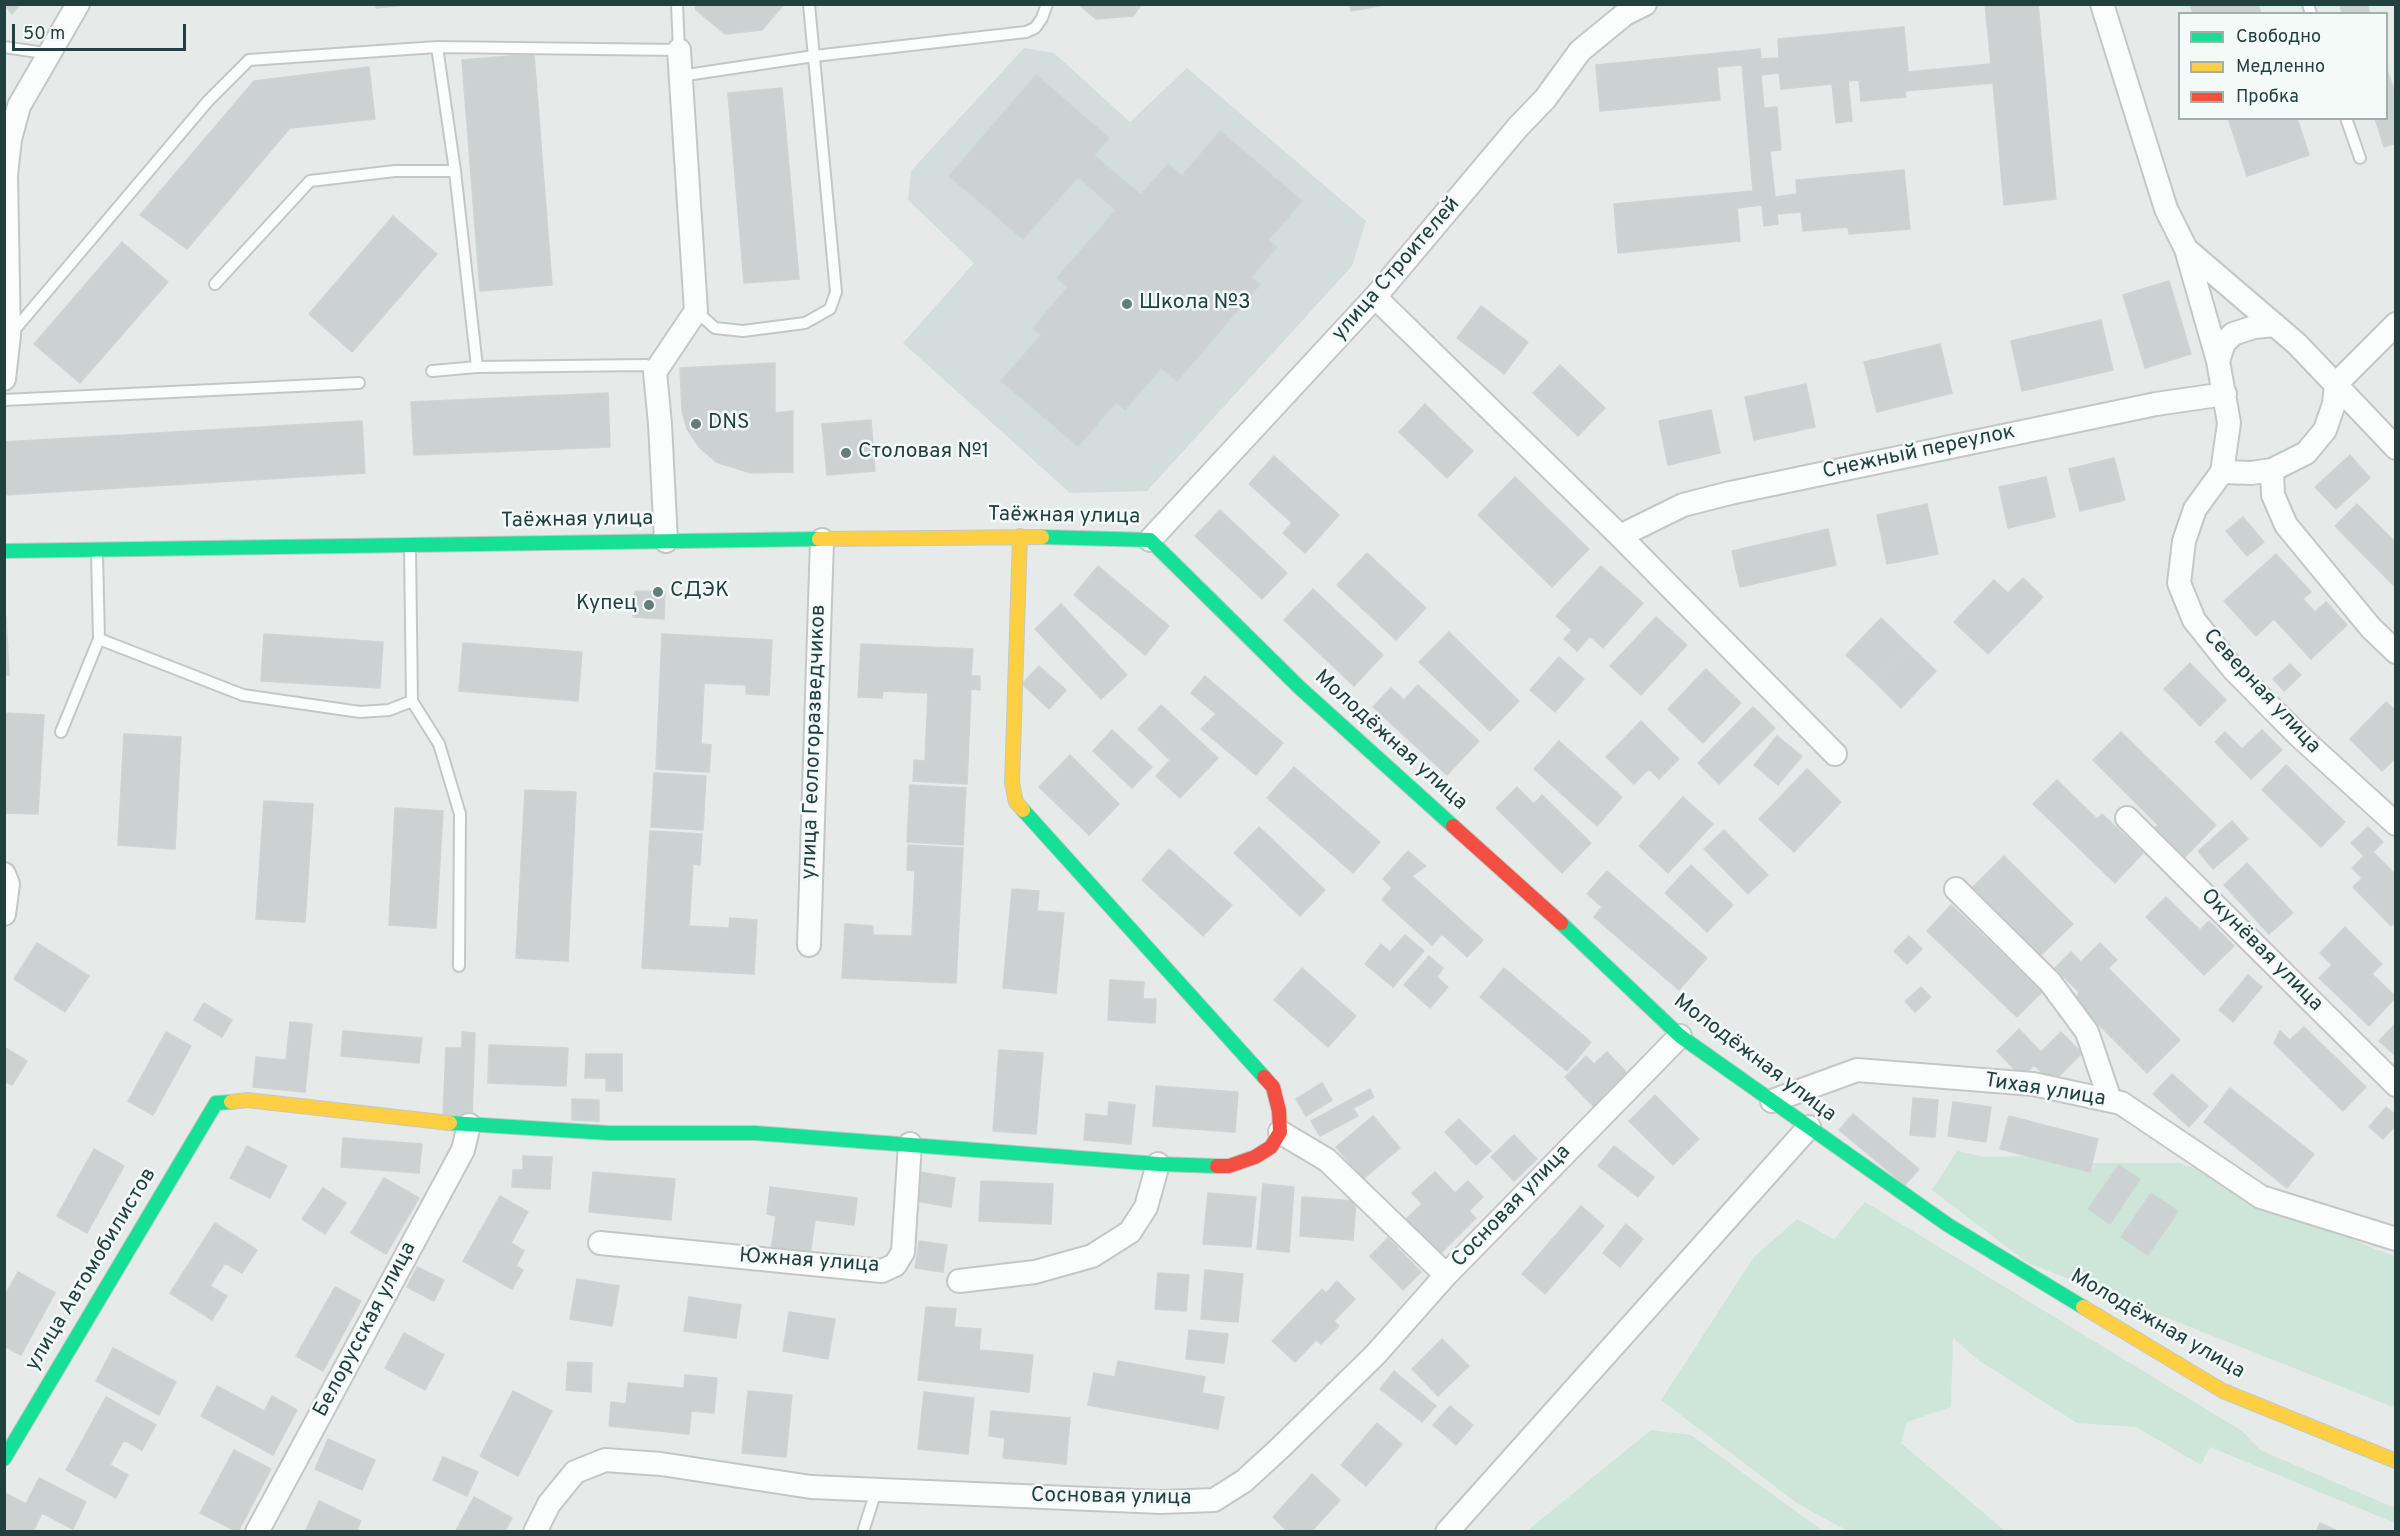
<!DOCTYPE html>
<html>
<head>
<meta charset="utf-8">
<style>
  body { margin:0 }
  #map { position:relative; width:2400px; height:1536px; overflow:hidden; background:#e6ebea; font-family:Overpass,sans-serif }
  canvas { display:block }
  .frame { position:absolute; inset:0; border:6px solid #21403f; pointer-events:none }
  .legend { position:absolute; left:2178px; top:12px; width:210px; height:108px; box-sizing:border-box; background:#f4faf8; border:2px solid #a0b0ae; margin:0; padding:8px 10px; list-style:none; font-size:18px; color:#21403f }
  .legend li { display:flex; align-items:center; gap:12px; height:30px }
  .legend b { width:30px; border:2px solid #a0b0ae }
  .scale { position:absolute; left:12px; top:24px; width:174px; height:27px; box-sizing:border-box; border:3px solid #21403f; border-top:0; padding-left:8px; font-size:18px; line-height:21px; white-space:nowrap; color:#21403f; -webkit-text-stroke:4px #f4faf8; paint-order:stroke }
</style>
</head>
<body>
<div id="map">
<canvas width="2400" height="1536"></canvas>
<div class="frame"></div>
<ul class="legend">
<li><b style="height:8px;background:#16e098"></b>Свободно</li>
<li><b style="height:8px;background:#ffcf43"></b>Медленно</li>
<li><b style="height:8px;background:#f24e42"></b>Пробка</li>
</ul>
<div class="scale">50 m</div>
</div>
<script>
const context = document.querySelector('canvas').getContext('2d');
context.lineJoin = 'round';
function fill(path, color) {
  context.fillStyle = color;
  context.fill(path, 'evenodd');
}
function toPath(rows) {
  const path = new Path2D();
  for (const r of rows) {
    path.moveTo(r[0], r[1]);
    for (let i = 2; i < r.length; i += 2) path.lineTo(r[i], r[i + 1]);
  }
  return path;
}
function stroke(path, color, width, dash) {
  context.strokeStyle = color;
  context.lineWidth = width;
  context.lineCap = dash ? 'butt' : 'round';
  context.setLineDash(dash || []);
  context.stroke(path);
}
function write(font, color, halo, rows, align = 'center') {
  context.font = font + ' Overpass,sans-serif';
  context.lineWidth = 5;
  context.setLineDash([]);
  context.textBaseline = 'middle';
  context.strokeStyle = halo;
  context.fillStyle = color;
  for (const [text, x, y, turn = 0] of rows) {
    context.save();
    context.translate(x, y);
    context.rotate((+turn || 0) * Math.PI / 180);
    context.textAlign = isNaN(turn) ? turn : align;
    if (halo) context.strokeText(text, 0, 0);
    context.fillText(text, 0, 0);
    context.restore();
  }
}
fill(toPath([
  [1024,48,1054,53,1130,122,1187,68,1366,221,1352,266,1147,491,1070,493,903,343,974,263,908,200,911,171]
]), '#d3dddb');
fill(toPath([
  [1957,1151,1984,1157,2029,1156,2071,1163,2179,1163,2225,1179,2296,1214,2375,1249,2395,1256,2395,1408,2028,1263,1932,1190],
  [1865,1202,2242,1431,2260,1450,2395,1508,2395,1523,2210,1447,2201,1465,2136,1427,2077,1423,1978,1360,1953,1338,1951,1407,1907,1422,1901,1443,2005,1531,1848,1531,1798,1504,1661,1400,1754,1257,1797,1219,1834,1239],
  [1651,1430,1691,1435,1823,1531,1527,1531]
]), '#cee5da');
const building = toPath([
  [4,4,20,4,12,14,4,4],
  [376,4,415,4,376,8,376,4],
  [695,4,784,4,762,30,725,34,696,10,695,4],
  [1078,4,1142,4,1133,16,1096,19,1078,4],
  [1350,4,1389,4,1351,11,1350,4],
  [1985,4,2038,4,2056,199,2004,205,1993,83,1905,91,1906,97,1861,101,1859,80,1848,81,1852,121,1836,123,1832,84,1781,89,1779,73,1761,75,1764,108,1777,107,1781,150,1770,151,1775,197,1797,194,1796,180,1904,170,1910,229,1849,234,1848,227,1803,231,1801,212,1777,214,1778,224,1764,226,1762,205,1737,208,1740,241,1618,253,1614,204,1753,191,1742,65,1717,67,1720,100,1600,111,1596,65,1760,49,1761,59,1779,58,1778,39,1904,27,1908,72,1991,64,1985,4],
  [2190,4,2258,4,2261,14,2193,14,2190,4],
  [2340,4,2367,4,2370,14,2342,14,2340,4],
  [534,54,552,285,480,291,462,60,534,54],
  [369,67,375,119,290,128,187,249,140,215,254,81,369,67],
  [2386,67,2396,96,2396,143,2384,147,2375,118,2386,118,2386,67],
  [1036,75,1109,138,1094,155,1141,195,1168,164,1182,176,1220,131,1302,201,1268,240,1277,247,1251,277,1260,284,1177,381,1161,368,1125,410,1116,402,1078,446,1001,381,1041,335,1033,328,1068,287,1057,278,1116,210,1078,177,1023,239,949,176,1036,75],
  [782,88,799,279,744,283,728,93,782,88],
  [2228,118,2297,118,2309,155,2247,176,2228,118],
  [393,216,437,254,352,352,309,314,393,216],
  [122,242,168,282,80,383,34,344,122,242],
  [2169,281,2191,354,2145,368,2123,295,2169,281],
  [1481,306,1528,342,1504,374,1457,338,1481,306],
  [2101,320,2113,370,2022,391,2011,341,2101,320],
  [1940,344,1952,393,1877,412,1864,362,1940,344],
  [775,363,775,413,793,411,793,472,751,473,716,462,699,447,687,429,682,411,680,368,775,363],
  [1560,365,1605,408,1578,436,1533,393,1560,365],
  [1806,384,1815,427,1754,440,1745,397,1806,384],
  [608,393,610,447,414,455,411,402,608,393],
  [1425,404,1473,451,1447,478,1399,432,1425,404],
  [1711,410,1720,453,1668,465,1659,421,1711,410],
  [871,420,875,471,827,475,822,424,871,420],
  [362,421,365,473,4,495,4,442,362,421],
  [2350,455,2370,478,2336,509,2315,487,2350,455],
  [1274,456,1339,515,1305,553,1283,533,1292,523,1249,484,1274,456],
  [2114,458,2125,500,2080,511,2069,469,2114,458],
  [1515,477,1589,549,1552,587,1478,515,1515,477],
  [2046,477,2055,517,2008,528,1999,487,2046,477],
  [1927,504,1938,554,1887,564,1877,515,1927,504],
  [2357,504,2396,543,2396,588,2335,526,2357,504],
  [1220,510,1287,573,1262,599,1195,536,1220,510],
  [2243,517,2264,542,2247,556,2226,531,2243,517],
  [1828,529,1836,565,1740,587,1732,551,1828,529],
  [1367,553,1426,608,1396,640,1337,585,1367,553],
  [2276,554,2311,592,2303,599,2315,612,2326,602,2347,625,2311,659,2274,619,2256,636,2224,601,2276,554],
  [1098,566,1169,626,1145,655,1074,595,1098,566],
  [1601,566,1643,603,1603,648,1590,636,1577,651,1564,639,1572,630,1556,616,1601,566],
  [2023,578,2043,597,1988,654,1954,622,1994,580,2008,593,2023,578],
  [1313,589,1383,655,1354,686,1284,620,1313,589],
  [635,591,665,592,664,619,633,617,635,591],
  [1061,604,1127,675,1101,699,1035,629,1061,604],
  [4,616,6,616,9,675,4,675,4,616],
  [1656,617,1687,645,1641,695,1610,666,1656,617],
  [1881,618,1909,645,1874,681,1846,655,1881,618],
  [1449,632,1519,701,1490,731,1419,662,1449,632],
  [264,634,383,642,380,688,261,681,264,634],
  [662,634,772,640,769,695,746,694,746,685,704,683,701,744,711,745,709,772,656,769,662,634],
  [463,643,582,652,578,701,459,691,463,643],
  [861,644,973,649,971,676,980,676,980,690,971,689,967,784,913,781,914,760,925,761,928,693,883,691,882,698,858,697,861,644],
  [1909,645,1936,671,1901,708,1874,681,1909,645],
  [1559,657,1584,679,1555,712,1530,690,1559,657],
  [2190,663,2226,700,2200,726,2164,689,2190,663],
  [2290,664,2301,675,2284,691,2273,679,2290,664],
  [1039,666,1066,690,1049,709,1022,684,1039,666],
  [1706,669,1741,703,1703,743,1668,709,1706,669],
  [1205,676,1283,743,1256,775,1201,729,1216,714,1191,693,1205,676],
  [1418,685,1479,741,1447,775,1373,707,1391,688,1404,700,1418,685],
  [2386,702,2396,711,2396,758,2382,771,2350,739,2386,702],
  [1161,705,1218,758,1180,798,1156,776,1170,760,1138,729,1161,705],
  [1753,707,1775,728,1719,784,1698,763,1753,707],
  [4,713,44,715,38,814,4,813,4,713],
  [1641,721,1679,759,1659,779,1649,769,1634,784,1606,757,1641,721],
  [1112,730,1152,767,1132,788,1093,751,1112,730],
  [2262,730,2282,750,2251,779,2215,742,2225,732,2242,749,2262,730],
  [2121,732,2216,825,2182,860,2152,831,2158,825,2093,760,2121,732],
  [124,734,181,737,175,849,118,845,124,734],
  [1777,736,1802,756,1778,785,1754,765,1777,736],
  [1559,741,1622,797,1597,826,1534,769,1559,741],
  [1070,755,1119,804,1089,835,1039,787,1070,755],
  [2286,765,2345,822,2321,847,2262,790,2286,765],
  [1294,767,1380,842,1353,873,1267,798,1294,767],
  [1807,769,1841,802,1794,852,1759,819,1807,769],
  [654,773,706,776,703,830,651,827,654,773],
  [2057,780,2097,819,2102,814,2143,853,2115,883,2033,804,2057,780],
  [910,785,966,788,963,845,907,842,910,785],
  [1517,787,1534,804,1542,795,1591,843,1562,873,1496,808,1517,787],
  [525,790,576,792,568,961,516,958,525,790],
  [1683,797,1713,824,1668,873,1639,846,1683,797],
  [264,801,313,804,305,922,256,919,264,801],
  [395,808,443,811,436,928,389,925,395,808],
  [2232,821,2248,839,2213,869,2198,851,2232,821],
  [1259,827,1325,890,1300,916,1234,853,1259,827],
  [2368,827,2383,842,2373,852,2396,875,2396,922,2391,926,2353,887,2362,878,2352,868,2364,856,2351,843,2368,827],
  [1724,830,1768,875,1748,894,1704,849,1724,830],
  [650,831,702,834,700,865,693,864,689,926,729,928,730,918,757,920,754,974,642,968,650,831],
  [908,845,963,848,956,983,842,978,845,924,873,926,873,935,912,936,915,871,907,870,908,845],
  [1169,849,1232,905,1203,936,1142,880,1169,849],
  [1408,851,1426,866,1412,876,1483,940,1467,957,1442,934,1432,945,1382,900,1392,888,1383,879,1408,851],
  [2004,856,2073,924,2041,955,1973,887,2004,856],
  [2247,863,2293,913,2269,934,2224,885,2247,863],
  [1691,865,1733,905,1707,932,1665,893,1691,865],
  [1607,871,1707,958,1679,990,1594,917,1602,907,1587,894,1607,871],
  [1012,889,1039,891,1037,911,1064,913,1056,993,1003,988,1012,889],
  [2166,897,2200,930,2209,921,2234,946,2204,975,2146,917,2166,897],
  [1951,905,2042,992,2017,1017,1927,931,1951,905],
  [2345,927,2382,964,2372,974,2396,997,2369,1026,2319,978,2332,965,2320,953,2345,927],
  [1405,935,1424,951,1393,987,1365,964,1381,944,1390,952,1405,935],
  [1909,936,1922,949,1907,964,1894,951,1909,936],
  [37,943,89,976,65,1012,14,979,37,943],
  [2100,943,2117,960,2108,968,2180,1040,2147,1073,2075,1001,2079,992,2055,968,2071,952,2081,962,2100,943],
  [1429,956,1443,968,1437,977,1448,987,1430,1008,1404,985,1429,956],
  [1302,968,1356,1016,1328,1047,1274,1000,1302,968],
  [1504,968,1591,1042,1567,1071,1480,997,1504,968],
  [2248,975,2262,987,2233,1022,2219,1010,2248,975],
  [1110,980,1144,982,1143,999,1156,999,1155,1023,1108,1020,1110,980],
  [1921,987,1931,997,1915,1012,1905,1001,1921,987],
  [204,1003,232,1020,222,1037,194,1020,204,1003],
  [290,1022,312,1024,305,1092,253,1087,256,1057,286,1060,290,1022],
  [2396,1023,2396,1056,2379,1041,2396,1023],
  [2304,1027,2366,1087,2343,1111,2274,1043,2280,1031,2290,1040,2304,1027],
  [2019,1029,2041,1052,2061,1032,2082,1053,2052,1083,2034,1065,2022,1077,1997,1051,2019,1029],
  [343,1031,422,1038,419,1063,341,1056,343,1031],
  [166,1032,191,1046,153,1115,128,1101,166,1032],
  [462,1032,475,1033,472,1117,443,1116,446,1048,462,1048,462,1032],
  [489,1045,568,1048,566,1086,488,1083,489,1045],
  [4,1047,27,1061,12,1085,4,1081,4,1047],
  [999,1050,1043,1053,1036,1134,993,1131,999,1050],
  [1607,1052,1630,1076,1596,1109,1565,1077,1586,1056,1594,1064,1607,1052],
  [586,1054,622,1054,622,1091,606,1091,606,1078,585,1078,586,1054],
  [2172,1074,2208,1106,2189,1127,2153,1094,2172,1074],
  [1322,1083,1332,1100,1306,1116,1296,1099,1322,1083],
  [1156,1086,1238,1092,1235,1132,1153,1126,1156,1086],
  [2230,1088,2314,1154,2287,1188,2204,1122,2230,1088],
  [1370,1089,1374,1097,1353,1108,1358,1116,1320,1136,1311,1121,1370,1089],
  [1655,1095,1699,1139,1673,1165,1629,1121,1655,1095],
  [1913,1098,1938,1100,1935,1137,1910,1135,1913,1098],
  [572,1099,599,1100,599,1121,572,1120,572,1099],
  [1109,1102,1135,1105,1131,1144,1084,1140,1086,1114,1108,1116,1109,1102],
  [1953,1102,1991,1107,1986,1142,1948,1136,1953,1102],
  [2386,1107,2396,1115,2396,1125,2383,1139,2369,1127,2386,1107],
  [1853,1114,1919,1169,1905,1185,1839,1130,1853,1114],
  [1373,1116,1400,1148,1363,1179,1336,1147,1373,1116],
  [2009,1116,2098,1139,2090,1172,2000,1149,2009,1116],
  [1459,1119,1491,1151,1476,1165,1445,1132,1459,1119],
  [1514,1135,1537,1159,1514,1181,1491,1157,1514,1135],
  [343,1138,422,1144,419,1173,341,1167,343,1138],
  [247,1146,287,1166,270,1198,230,1178,247,1146],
  [1614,1146,1654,1177,1638,1197,1598,1166,1614,1146],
  [94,1149,124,1166,87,1233,57,1216,94,1149],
  [523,1156,552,1157,550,1189,512,1187,513,1170,523,1170,523,1156],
  [2119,1165,2140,1179,2110,1224,2088,1209,2119,1165],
  [593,1172,675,1179,671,1220,589,1212,593,1172],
  [920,1172,955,1178,951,1207,916,1201,920,1172],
  [1435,1172,1455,1193,1468,1181,1483,1197,1469,1211,1476,1218,1438,1256,1404,1221,1422,1204,1412,1193,1435,1172],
  [384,1178,419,1198,386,1254,351,1233,384,1178],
  [981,1181,1053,1184,1051,1224,979,1221,981,1181],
  [1263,1184,1294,1187,1289,1252,1257,1249,1263,1184],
  [770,1187,857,1198,854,1225,815,1220,810,1256,771,1251,776,1216,767,1214,770,1187],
  [323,1188,346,1203,325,1234,302,1219,323,1188],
  [1208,1193,1256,1197,1251,1247,1203,1244,1208,1193],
  [2151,1193,2178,1211,2148,1255,2121,1237,2151,1193],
  [500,1196,528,1212,511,1243,524,1251,516,1266,523,1270,512,1289,463,1261,500,1196],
  [1302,1197,1356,1201,1353,1240,1300,1236,1302,1197],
  [1581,1206,1604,1226,1545,1294,1522,1274,1581,1206],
  [215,1223,257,1250,242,1273,225,1263,210,1286,227,1296,212,1320,170,1293,215,1223],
  [1626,1224,1643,1239,1620,1267,1603,1253,1626,1224],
  [1388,1238,1421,1272,1403,1290,1370,1256,1388,1238],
  [919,1241,947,1245,943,1272,915,1268,919,1241],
  [417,1267,444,1280,434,1301,407,1287,417,1267],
  [1205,1270,1243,1274,1238,1322,1201,1319,1205,1270],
  [18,1272,55,1293,21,1355,4,1346,4,1297,18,1272],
  [1158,1273,1189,1275,1186,1311,1155,1309,1158,1273],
  [577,1279,619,1286,612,1326,570,1319,577,1279],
  [1337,1281,1355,1299,1334,1321,1339,1326,1321,1344,1316,1340,1295,1362,1272,1341,1322,1289,1326,1293,1337,1281],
  [335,1287,361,1301,323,1371,296,1356,335,1287],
  [689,1297,741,1305,736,1338,684,1331,689,1297],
  [926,1307,956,1309,954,1327,981,1329,979,1350,1033,1355,1029,1392,918,1380,926,1307],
  [789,1312,835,1319,828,1359,783,1351,789,1312],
  [1189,1330,1228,1334,1224,1363,1186,1359,1189,1330],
  [404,1333,444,1355,425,1390,385,1368,404,1333],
  [1442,1339,1469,1366,1438,1396,1412,1369,1442,1339],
  [113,1348,176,1382,159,1415,96,1381,113,1348],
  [1118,1361,1205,1377,1202,1393,1224,1397,1218,1429,1088,1405,1094,1373,1115,1377,1118,1361],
  [568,1362,592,1363,591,1392,566,1390,568,1362],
  [1394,1371,1436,1406,1422,1422,1380,1389,1394,1371],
  [685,1375,717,1378,714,1413,691,1411,689,1434,609,1426,611,1402,626,1404,628,1383,684,1388,685,1375],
  [217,1386,264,1411,272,1396,297,1410,273,1455,201,1416,217,1386],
  [513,1391,552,1411,518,1476,480,1456,513,1391],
  [748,1391,792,1395,786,1457,742,1453,748,1391],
  [924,1392,974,1398,968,1454,918,1449,924,1392],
  [106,1397,156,1425,142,1450,124,1440,110,1465,128,1475,116,1498,66,1470,106,1397],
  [1450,1406,1473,1425,1456,1445,1433,1425,1450,1406],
  [991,1411,1070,1418,1066,1464,1003,1458,1005,1438,989,1436,991,1411],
  [1377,1423,1402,1444,1366,1486,1341,1465,1377,1423],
  [328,1439,375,1460,362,1490,315,1469,328,1439],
  [234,1450,271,1469,238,1532,200,1513,234,1450],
  [443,1457,478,1472,467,1496,433,1480,443,1457],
  [1312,1474,1340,1500,1311,1532,1288,1532,1273,1517,1312,1474],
  [39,1478,86,1502,73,1529,42,1513,33,1532,12,1532,4,1528,4,1499,7,1494,26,1504,39,1478],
  [474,1497,512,1518,505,1531,501,1529,499,1532,455,1532,474,1497],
  [319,1501,361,1521,356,1532,305,1532,319,1501],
  [2320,1523,2340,1532,2316,1532,2320,1523]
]);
fill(building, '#ccd2d1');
stroke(building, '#ced4d3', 1.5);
const lane = toPath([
  [2308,4,2311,14],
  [4,47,51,54],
  [437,47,455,171,477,367],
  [680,76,814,56,1026,32,1035,28,1042,18,1047,4],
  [2346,118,2360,158],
  [215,284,310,181,395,171,455,171],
  [696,311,715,328,743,331,805,323,830,309,836,292,809,4],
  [11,334,208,101,249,60,437,47,679,50,677,4],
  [432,371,477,367,646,365,655,372],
  [4,400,359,383],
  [410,548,412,701,439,744,460,814,459,966],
  [99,639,243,695,360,712,389,710,412,701],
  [61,732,99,639,97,554],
  [863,1532,876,1491]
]);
const street = toPath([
  [2102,4,2166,209,2186,249,2218,361,2229,423,2222,472,2195,509,2184,541,2179,583,2194,620,2233,669,2297,734,2396,824],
  [2186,249,2297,344,2396,448],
  [1375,297,1620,536,1835,754],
  [2218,361,2224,343,2233,334,2254,327,2275,325],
  [4,379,9,335,6,175,10,139,19,106,78,4],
  [2336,384,2396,324],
  [2272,470,2306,453,2325,430,2334,404,2336,384],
  [2222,472,2251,473,2272,470,2273,495,2286,525,2371,628,2396,652],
  [1620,536,1683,505,1730,493,2156,404,2225,394],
  [1150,540,1375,297,1518,127,1545,99,1580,51,1625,14,1645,4],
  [666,541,660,424,655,372,696,311,679,50],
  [2127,818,2396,1085],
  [4,874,8,884,4,914],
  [1956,889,2050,982,2087,1032,2110,1100],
  [809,945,822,540],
  [1772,1101,1857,1070,2033,1084,2121,1103,2261,1197,2396,1239],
  [1280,1132,1327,1160,1446,1275],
  [600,1243,882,1271,895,1265,903,1252,910,1144],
  [959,1281,1035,1272,1092,1256,1130,1232,1146,1207,1158,1164],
  [257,1532,463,1150,469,1125],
  [535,1532,549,1504,575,1472,605,1460,661,1464,811,1487,1161,1502,1214,1500,1244,1481,1280,1448,1376,1354,1446,1275,1680,1036],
  [1447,1532,1809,1127]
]);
const fast = toPath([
  [1042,537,1150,540,1300,688,1453,826],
  [4,551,819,539],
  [1023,810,1264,1077],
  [1561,923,1680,1036,1948,1225,2083,1307],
  [450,1123,609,1133,755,1133,1158,1164,1217,1166],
  [4,1459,216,1103,231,1102]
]);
const slow = toPath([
  [1020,536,1012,783,1016,802,1023,810],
  [819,539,1042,537],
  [231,1102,247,1100,450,1123],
  [2083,1307,2223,1391,2396,1461]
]);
const jam = toPath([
  [1453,826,1561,923],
  [1217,1166,1229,1166,1255,1157,1271,1147,1280,1132,1279,1111,1273,1087,1264,1077]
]);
stroke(lane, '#c3c8c7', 14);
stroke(street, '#c3c8c7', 26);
stroke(fast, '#c1c9c8', 16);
stroke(slow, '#c1c9c8', 16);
stroke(jam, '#c1c9c8', 16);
stroke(lane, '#fbfcfc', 10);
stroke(street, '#fbfcfc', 22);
stroke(fast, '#16e098', 14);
stroke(slow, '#ffcf43', 14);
stroke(jam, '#f24e42', 14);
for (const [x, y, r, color] of [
  [1127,304,6,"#667c7b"],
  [696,424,6,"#667c7b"],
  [846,453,6,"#667c7b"],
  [658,592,6,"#667c7b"],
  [649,605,6,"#667c7b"]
]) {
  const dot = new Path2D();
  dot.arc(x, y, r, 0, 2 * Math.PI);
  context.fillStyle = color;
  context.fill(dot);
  stroke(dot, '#f4faf8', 2);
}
write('21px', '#21403f', '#f4faf8', [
  ["улица Строителей",1397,270,-49],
  ["Снежный переулок",1919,453,-12],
  ["Таёжная улица",1064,517,1],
  ["Таёжная улица",577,521,-1],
  ["Северная улица",2261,692,47],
  ["Молодёжная улица",1390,741,42],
  ["улица Геологоразведчиков",815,742,-88],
  ["Окунёвая улица",2261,951,45],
  ["Молодёжная улица",1754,1059,37],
  ["Тихая улица",2045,1091,9],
  ["Сосновая улица",1512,1207,-46],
  ["Южная улица",809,1262,4],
  ["улица Автомобилистов",92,1270,-59],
  ["Молодёжная улица",2157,1325,30],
  ["Белорусская улица",366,1330,-62],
  ["Сосновая улица",1111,1498,1]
]);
write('21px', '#21403f', '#f4faf8', [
  ["Школа №3",1139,304],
  ["DNS",708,424],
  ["Столовая №1",858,453],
  ["СДЭК",670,592],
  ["Купец",637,605,"right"]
], 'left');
</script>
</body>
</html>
